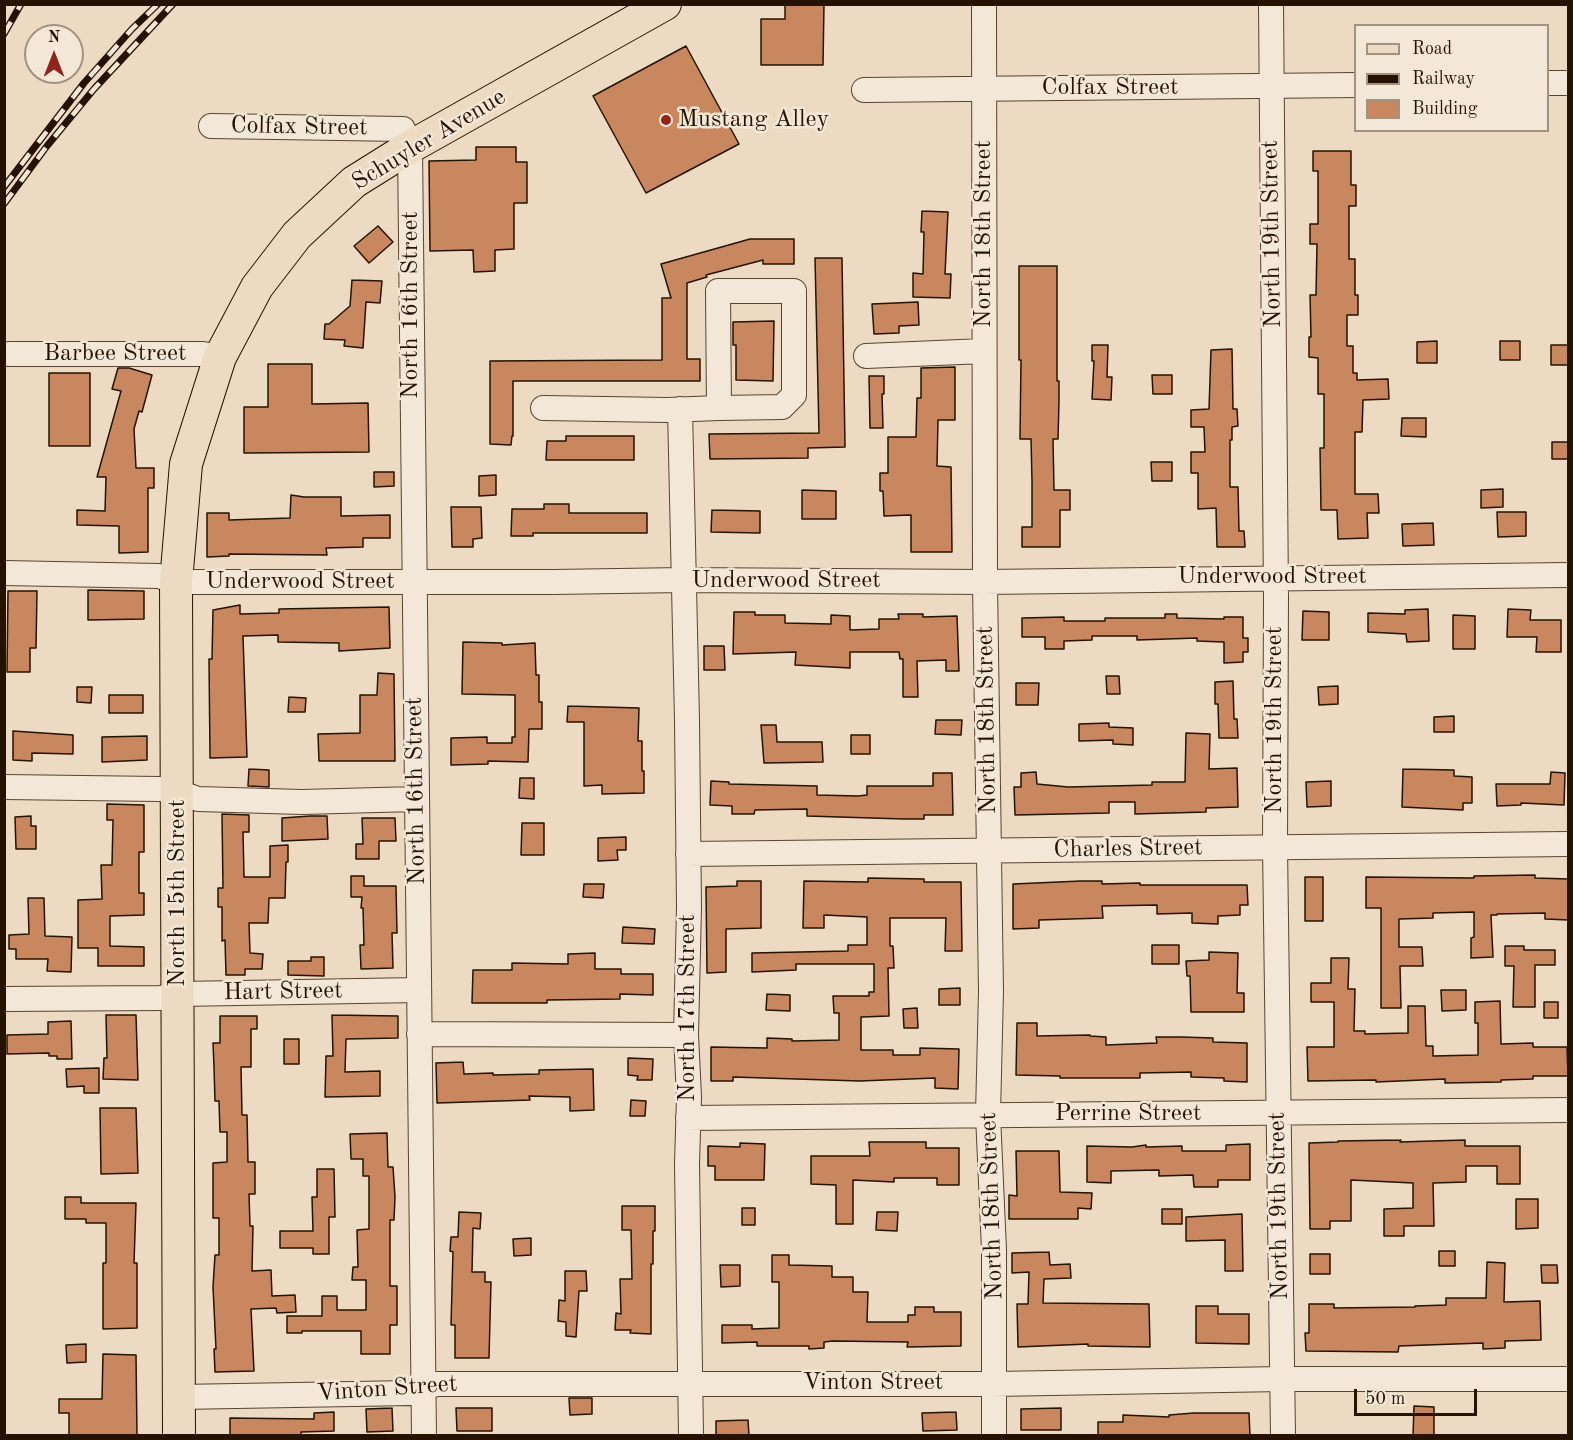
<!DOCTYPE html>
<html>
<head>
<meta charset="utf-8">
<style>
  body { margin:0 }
  #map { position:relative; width:1573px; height:1440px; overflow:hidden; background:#ecdac3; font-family:"Old Standard TT",serif }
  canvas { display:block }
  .frame { position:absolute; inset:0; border:6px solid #261200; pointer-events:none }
  .legend { position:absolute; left:1354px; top:24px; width:195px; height:108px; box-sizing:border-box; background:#f3e7d8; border:2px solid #a19282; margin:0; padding:8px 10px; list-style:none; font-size:18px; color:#261200 }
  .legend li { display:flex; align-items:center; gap:12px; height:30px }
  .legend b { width:30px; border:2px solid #a19282 }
  .north { position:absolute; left:24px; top:24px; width:60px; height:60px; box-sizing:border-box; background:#f3e7d8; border:2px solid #a19282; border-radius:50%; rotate:0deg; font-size:16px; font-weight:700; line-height:24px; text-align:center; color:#261200 }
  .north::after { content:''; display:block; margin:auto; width:21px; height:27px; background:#8f2418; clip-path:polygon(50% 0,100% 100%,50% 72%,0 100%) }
  .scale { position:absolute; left:1354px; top:1389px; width:123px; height:27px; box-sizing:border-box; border:3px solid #261200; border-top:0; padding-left:8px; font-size:18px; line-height:21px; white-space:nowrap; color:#261200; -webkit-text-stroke:4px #f3e7d8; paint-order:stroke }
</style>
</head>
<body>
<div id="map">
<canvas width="1573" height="1440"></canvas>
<div class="frame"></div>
<ul class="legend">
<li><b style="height:8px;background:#ecdac3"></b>Road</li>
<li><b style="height:8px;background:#261200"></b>Railway</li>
<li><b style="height:16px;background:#c8875f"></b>Building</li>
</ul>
<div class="north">N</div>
<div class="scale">50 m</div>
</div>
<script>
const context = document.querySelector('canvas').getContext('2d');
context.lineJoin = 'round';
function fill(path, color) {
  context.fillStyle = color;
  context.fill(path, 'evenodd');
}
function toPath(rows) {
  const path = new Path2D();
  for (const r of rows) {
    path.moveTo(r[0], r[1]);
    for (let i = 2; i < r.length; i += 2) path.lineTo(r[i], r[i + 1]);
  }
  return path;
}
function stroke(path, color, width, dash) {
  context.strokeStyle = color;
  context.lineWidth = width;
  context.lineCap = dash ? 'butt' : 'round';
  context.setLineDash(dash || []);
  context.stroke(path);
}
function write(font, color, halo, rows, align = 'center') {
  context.font = font + ' "Old Standard TT",serif';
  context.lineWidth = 5;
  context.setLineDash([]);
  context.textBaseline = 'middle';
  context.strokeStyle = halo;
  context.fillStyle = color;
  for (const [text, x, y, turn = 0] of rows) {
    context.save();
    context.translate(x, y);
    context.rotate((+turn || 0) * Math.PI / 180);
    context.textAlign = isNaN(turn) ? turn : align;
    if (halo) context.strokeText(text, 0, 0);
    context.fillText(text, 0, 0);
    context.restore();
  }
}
const building = toPath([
  [785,4,824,4,823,65,761,65,761,19,785,19,785,4],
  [686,46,739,144,646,193,593,96,686,46],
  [476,147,516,147,516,162,527,162,527,203,514,203,514,249,495,250,495,271,474,272,473,250,430,251,429,161,476,160,476,147],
  [1313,151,1351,151,1351,185,1356,185,1356,206,1349,206,1349,259,1355,259,1355,295,1358,295,1358,315,1347,315,1347,346,1353,346,1353,373,1357,373,1357,380,1388,379,1389,399,1363,400,1362,432,1355,432,1355,494,1378,494,1379,513,1367,513,1368,538,1338,539,1337,510,1321,510,1320,448,1324,448,1324,394,1318,394,1318,358,1309,357,1309,337,1311,337,1310,295,1316,295,1317,244,1310,244,1310,224,1318,224,1318,171,1313,171,1313,151],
  [922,211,948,212,945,274,951,274,950,298,913,297,913,273,923,274,924,232,921,232,922,211],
  [378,226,393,242,369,263,354,246,378,226],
  [750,239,794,239,794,264,763,264,763,260,706,275,707,277,687,283,687,359,700,359,700,381,513,381,513,436,512,436,511,445,490,444,490,361,662,360,662,298,671,298,661,264,750,239],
  [815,258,842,258,845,447,808,448,808,458,710,459,709,434,819,433,815,258],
  [1019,266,1057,266,1057,381,1059,381,1059,401,1058,439,1053,439,1054,490,1070,490,1070,510,1060,510,1060,547,1022,547,1022,527,1032,527,1032,481,1031,439,1020,439,1021,360,1019,360,1019,266],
  [352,280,382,281,380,303,366,302,363,348,344,346,345,340,324,339,325,324,329,324,350,306,352,280],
  [918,302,919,325,899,326,899,333,874,334,872,304,918,302],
  [774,321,773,381,736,380,736,345,733,345,733,322,774,321],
  [1437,341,1437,363,1417,363,1417,342,1437,341],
  [1500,341,1520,341,1520,360,1500,360,1500,341],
  [1092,345,1108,345,1107,377,1112,377,1111,400,1092,399,1094,361,1092,361,1092,345],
  [1551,345,1569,345,1569,365,1551,365,1551,345],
  [1232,349,1233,409,1237,409,1238,426,1232,427,1232,440,1230,440,1230,487,1238,487,1239,531,1244,531,1245,547,1217,547,1216,508,1198,509,1198,473,1191,473,1191,452,1205,452,1204,427,1191,427,1191,410,1209,409,1211,350,1232,349],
  [268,364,312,364,312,404,368,403,369,452,244,453,244,407,268,407,268,364],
  [955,367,955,420,938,420,937,466,951,467,952,552,911,552,911,515,884,516,883,491,880,491,880,473,888,473,888,437,916,437,917,398,921,398,921,368,955,367],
  [118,368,129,368,152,375,142,412,139,411,134,429,136,468,154,468,154,488,148,488,148,552,119,553,119,526,77,525,77,510,105,511,106,477,97,477,121,391,112,389,118,368],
  [49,373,90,373,90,446,49,446,49,373],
  [1152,375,1172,375,1172,394,1153,394,1152,375],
  [869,376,884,376,884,394,882,394,883,428,870,428,869,376],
  [1402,418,1426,418,1426,437,1401,436,1402,418],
  [566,436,634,436,634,460,546,460,547,441,566,441,566,436],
  [1552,442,1569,442,1569,459,1552,459,1552,442],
  [1151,462,1172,462,1172,481,1152,481,1151,462],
  [374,472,394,472,394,486,374,487,374,472],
  [496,475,496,495,479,496,479,476,496,475],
  [1503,489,1503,507,1481,508,1481,490,1503,489],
  [802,490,836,491,836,519,802,519,802,490],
  [291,495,304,497,341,497,341,516,390,515,390,538,363,538,363,547,326,548,327,555,229,554,229,556,207,557,207,513,229,513,229,520,290,518,291,495],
  [544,504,569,504,569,513,647,513,647,533,533,533,533,536,511,536,512,509,544,509,544,504],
  [451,507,481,507,482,538,473,539,473,547,452,547,451,507],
  [712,510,760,511,760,533,711,532,712,510],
  [1497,512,1526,512,1526,536,1498,537,1497,512],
  [1433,523,1434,545,1403,546,1402,524,1433,523],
  [88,590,144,591,144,619,88,620,88,590],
  [8,591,37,591,36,648,30,648,30,672,7,672,8,591],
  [240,605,240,614,279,613,279,609,389,607,390,648,339,651,339,643,278,642,278,635,243,636,247,757,210,758,209,659,212,659,213,610,240,605],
  [1428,609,1429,641,1407,642,1406,634,1368,632,1368,613,1405,614,1405,610,1428,609],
  [1508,609,1531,610,1530,620,1561,620,1561,652,1536,652,1537,637,1507,637,1508,609],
  [1303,611,1329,612,1329,640,1302,640,1303,611],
  [734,612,755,612,755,615,785,615,785,623,831,624,831,615,850,616,850,630,879,629,879,619,899,619,898,614,923,614,923,617,957,616,959,671,946,671,946,660,917,661,918,697,903,697,903,659,900,659,899,652,850,652,850,668,795,665,796,652,733,654,734,612],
  [1165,614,1177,614,1177,618,1224,619,1224,617,1243,617,1243,638,1248,638,1248,652,1243,652,1243,662,1224,663,1224,642,1197,641,1197,638,1137,640,1137,636,1092,636,1092,640,1064,641,1064,649,1045,649,1045,637,1022,637,1022,618,1064,617,1064,621,1105,621,1105,618,1165,618,1165,614],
  [1453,615,1475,616,1475,649,1453,649,1453,615],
  [463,642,502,643,502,645,535,643,536,675,539,675,539,702,542,702,542,729,529,729,528,762,488,761,488,764,451,765,451,738,487,737,487,743,512,743,512,737,515,737,515,695,462,694,463,642],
  [704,646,724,646,725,670,704,670,704,646],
  [378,673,394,674,395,761,319,761,318,734,360,733,360,695,377,695,378,673],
  [1106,676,1119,676,1120,694,1107,694,1106,676],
  [1233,681,1234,719,1237,719,1238,738,1219,738,1218,704,1215,704,1215,682,1233,681],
  [1016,683,1039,683,1038,705,1016,705,1016,683],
  [1338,686,1338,704,1319,705,1318,687,1338,686],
  [77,687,92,687,91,703,77,702,77,687],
  [109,695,143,695,143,713,109,713,109,695],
  [289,697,306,698,305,712,288,712,289,697],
  [568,706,639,708,638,741,642,741,642,771,644,771,644,793,602,794,602,785,584,786,584,722,567,722,568,706],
  [1454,716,1454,732,1434,732,1434,717,1454,716],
  [936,720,962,720,961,735,935,734,936,720],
  [1109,723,1109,727,1133,728,1133,745,1113,744,1113,740,1079,741,1079,724,1109,723],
  [761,725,776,725,777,742,822,742,823,762,764,763,761,725],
  [13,731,73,735,73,754,32,753,32,761,13,760,13,731],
  [1186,733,1210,734,1209,769,1237,768,1238,807,1206,808,1206,812,1135,814,1135,802,1109,802,1109,813,1015,815,1014,787,1021,787,1021,773,1036,772,1037,784,1068,787,1152,785,1152,782,1185,782,1186,733],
  [851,735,870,735,870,754,851,754,851,735],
  [147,736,147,760,102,762,102,737,147,736],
  [249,769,269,770,269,787,248,786,249,769],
  [1403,769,1454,770,1454,776,1472,777,1472,803,1463,803,1463,810,1402,807,1403,769],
  [1551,772,1565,773,1564,805,1521,803,1521,805,1497,806,1496,784,1550,784,1551,772],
  [933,773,952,773,953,815,924,815,924,819,904,819,807,816,807,809,755,810,754,814,732,814,732,806,710,805,711,781,729,782,729,784,817,786,817,795,858,796,867,795,867,786,933,786,933,773],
  [520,778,534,778,534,799,519,798,520,778],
  [1331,781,1331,806,1307,807,1306,782,1331,781],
  [107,804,144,805,144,852,139,852,139,893,144,893,144,915,110,916,110,946,144,947,144,966,98,966,98,948,78,948,78,900,102,899,101,865,112,865,113,820,107,820,107,804],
  [222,814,249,815,249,832,243,832,244,877,270,877,270,846,288,845,288,862,286,862,285,898,269,898,268,923,249,923,250,953,263,954,262,969,245,969,245,975,226,975,225,940,222,941,222,907,218,907,218,888,223,888,222,814],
  [31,816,31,826,36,826,36,849,16,849,15,817,31,816],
  [310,816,327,816,328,839,282,841,282,818,310,816],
  [362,818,395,818,396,841,379,841,379,859,356,859,356,844,363,844,362,818],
  [522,823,544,823,544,855,521,855,522,823],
  [626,837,626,850,617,850,618,860,598,861,598,838,626,837],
  [1535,875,1535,878,1569,879,1569,920,1545,919,1545,913,1497,914,1497,915,1491,915,1493,957,1471,958,1471,938,1474,937,1474,912,1433,913,1433,918,1399,919,1399,947,1422,947,1423,966,1400,966,1401,1008,1381,1008,1381,908,1366,908,1366,877,1474,878,1474,876,1535,875],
  [351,876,364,876,364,886,396,886,397,933,392,933,393,968,361,969,360,945,364,945,363,908,361,908,362,897,351,897,351,876],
  [1305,877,1323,877,1323,921,1305,921,1305,877],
  [868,878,924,879,924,882,961,882,962,951,945,951,946,918,890,918,890,946,893,946,894,968,888,968,889,1016,861,1017,861,1050,893,1050,893,1055,920,1055,920,1048,959,1049,958,1089,935,1088,935,1078,860,1081,733,1077,733,1081,711,1081,711,1047,767,1048,767,1038,792,1039,792,1041,839,1040,839,1013,834,1013,833,996,869,996,869,992,874,992,874,964,796,964,796,970,752,972,752,953,848,951,848,945,867,945,867,917,824,915,824,928,803,928,804,881,868,882,868,878],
  [737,881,761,881,761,928,726,929,726,972,707,973,706,887,737,886,737,881],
  [1081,881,1102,881,1102,884,1140,883,1140,885,1247,885,1248,905,1240,905,1240,915,1218,916,1218,924,1192,923,1192,913,1157,914,1157,905,1102,906,1103,918,1039,920,1039,928,1013,929,1013,884,1081,881],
  [584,884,604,884,603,898,583,897,584,884],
  [28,898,44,898,45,936,72,937,71,972,47,971,48,959,16,959,16,949,9,949,9,935,29,934,28,898],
  [623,927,655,929,654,944,622,943,623,927],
  [1152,945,1179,945,1179,964,1152,964,1152,945],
  [1505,946,1524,946,1524,950,1555,950,1555,965,1535,965,1535,1007,1513,1007,1514,966,1505,966,1505,946],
  [1209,952,1238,953,1237,993,1244,993,1244,1012,1191,1012,1190,976,1187,976,1186,961,1209,960,1209,952],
  [595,953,595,969,621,969,621,974,653,974,653,995,620,994,620,999,547,1000,547,1003,472,1003,473,970,512,970,512,963,568,964,568,954,595,953],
  [311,957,324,957,324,976,288,975,288,961,311,961,311,957],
  [1331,958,1349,958,1348,989,1355,989,1354,1031,1365,1031,1365,1034,1408,1033,1408,1006,1425,1006,1426,1046,1433,1046,1433,1056,1478,1055,1478,1023,1475,1023,1475,1002,1500,1001,1501,1044,1533,1043,1533,1047,1567,1047,1568,1076,1533,1076,1533,1079,1501,1080,1501,1082,1445,1083,1445,1079,1376,1082,1376,1080,1308,1081,1307,1047,1334,1047,1334,1002,1311,1002,1311,983,1331,983,1331,958],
  [960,988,960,1005,939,1005,939,989,960,988],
  [1441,990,1466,990,1466,1010,1442,1011,1441,990],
  [767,994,790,995,790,1011,766,1010,767,994],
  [1544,1002,1558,1002,1558,1018,1544,1018,1544,1002],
  [917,1008,918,1028,904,1028,903,1009,917,1008],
  [106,1015,136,1015,138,1080,103,1079,104,1058,107,1058,106,1015],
  [332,1015,398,1016,398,1038,346,1039,345,1072,380,1071,380,1096,325,1097,326,1056,333,1056,332,1015],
  [220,1016,257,1016,257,1029,251,1029,251,1067,241,1067,242,1115,247,1115,248,1162,255,1162,255,1194,249,1194,250,1226,253,1226,252,1271,271,1270,272,1296,295,1295,296,1312,277,1313,276,1308,251,1309,254,1371,215,1372,214,1349,216,1349,213,1287,215,1255,219,1255,219,1218,213,1218,213,1163,227,1162,227,1132,220,1132,219,1101,215,1101,214,1067,213,1043,220,1043,220,1016],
  [71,1021,72,1059,57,1059,57,1056,49,1056,49,1053,7,1054,7,1035,48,1034,48,1022,71,1021],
  [1017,1023,1037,1023,1037,1036,1090,1035,1090,1036,1106,1037,1106,1045,1157,1043,1156,1037,1181,1037,1213,1038,1213,1042,1247,1043,1247,1082,1224,1081,1224,1078,1191,1077,1191,1072,1140,1073,1140,1078,1060,1078,1060,1076,1016,1075,1017,1023],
  [284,1039,299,1039,299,1064,284,1064,284,1039],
  [628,1058,653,1059,652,1080,637,1080,638,1076,628,1075,628,1058],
  [463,1062,464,1074,493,1073,493,1075,539,1074,539,1070,593,1069,594,1110,570,1111,570,1097,529,1096,530,1100,437,1103,436,1063,463,1062],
  [99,1068,99,1093,84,1093,84,1086,67,1087,66,1069,99,1068],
  [631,1100,646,1101,645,1116,630,1116,631,1100],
  [100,1108,136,1108,138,1173,101,1174,100,1108],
  [387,1133,388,1167,393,1167,395,1197,394,1220,390,1220,390,1286,397,1286,397,1325,390,1325,390,1354,361,1354,361,1331,302,1331,302,1333,287,1333,287,1316,322,1316,322,1296,337,1296,337,1310,366,1310,366,1280,352,1280,353,1267,358,1267,357,1230,369,1229,369,1176,363,1176,363,1159,351,1159,350,1134,387,1133],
  [1401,1140,1400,1142,1465,1140,1465,1146,1520,1146,1520,1184,1497,1184,1497,1166,1466,1166,1466,1182,1433,1183,1434,1226,1404,1226,1404,1236,1384,1236,1384,1209,1413,1208,1413,1183,1351,1180,1351,1221,1330,1221,1330,1229,1310,1229,1309,1143,1338,1142,1338,1141,1401,1140],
  [869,1142,926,1142,926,1148,959,1148,959,1185,937,1185,937,1178,894,1178,894,1182,853,1180,853,1224,836,1224,836,1185,811,1184,811,1156,870,1156,869,1142],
  [740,1143,765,1144,764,1180,715,1180,715,1166,708,1166,708,1146,740,1147,740,1143],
  [1250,1144,1250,1180,1218,1180,1218,1187,1194,1187,1193,1175,1159,1176,1159,1170,1111,1171,1111,1183,1087,1182,1087,1146,1132,1147,1146,1145,1146,1147,1182,1146,1182,1151,1226,1151,1226,1145,1250,1144],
  [1016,1151,1059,1151,1060,1192,1092,1193,1091,1209,1078,1208,1078,1219,1009,1219,1009,1195,1017,1196,1016,1151],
  [317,1169,334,1169,335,1217,329,1217,329,1254,313,1254,313,1248,280,1248,280,1231,313,1231,312,1197,317,1197,317,1169],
  [65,1197,81,1197,81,1203,136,1203,134,1263,137,1263,137,1328,103,1329,103,1263,106,1263,106,1223,86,1223,86,1219,65,1219,65,1197],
  [1516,1199,1538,1199,1538,1228,1516,1229,1516,1199],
  [622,1206,655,1206,655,1231,653,1231,653,1264,651,1264,651,1334,630,1333,631,1330,615,1330,616,1313,621,1314,620,1279,632,1279,631,1230,622,1230,622,1206],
  [742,1208,755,1208,755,1225,742,1225,742,1208],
  [1162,1209,1182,1209,1182,1224,1162,1224,1162,1209],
  [459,1212,481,1213,480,1229,473,1228,472,1272,485,1272,485,1282,491,1282,489,1358,455,1358,455,1325,451,1325,453,1252,450,1251,451,1237,458,1237,459,1212],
  [877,1212,898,1212,897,1231,876,1230,877,1212],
  [1242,1214,1243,1271,1225,1271,1225,1240,1186,1241,1186,1217,1242,1214],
  [531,1238,531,1255,514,1256,513,1239,531,1238],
  [1439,1251,1455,1251,1455,1266,1439,1266,1439,1251],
  [1049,1252,1050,1265,1070,1264,1071,1278,1044,1279,1043,1303,1149,1304,1150,1347,1088,1346,1088,1344,1018,1347,1017,1304,1028,1304,1029,1272,1012,1273,1012,1253,1049,1252],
  [1310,1254,1330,1254,1330,1274,1310,1274,1310,1254],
  [772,1255,789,1255,789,1265,832,1266,832,1277,853,1277,853,1292,868,1292,867,1322,908,1322,908,1315,915,1315,915,1307,934,1307,934,1312,961,1312,961,1346,907,1347,908,1342,833,1341,824,1342,824,1348,809,1349,809,1346,757,1346,757,1342,722,1343,722,1325,752,1325,752,1329,779,1328,779,1282,772,1282,772,1255],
  [1487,1262,1505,1263,1504,1302,1540,1301,1541,1340,1505,1341,1505,1348,1483,1349,1483,1343,1399,1346,1398,1352,1306,1351,1305,1333,1309,1333,1309,1304,1334,1304,1334,1308,1415,1307,1415,1306,1446,1305,1446,1298,1486,1298,1487,1262],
  [720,1265,740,1265,740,1286,721,1287,720,1265],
  [1541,1265,1557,1265,1558,1283,1542,1283,1541,1265],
  [565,1271,586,1271,587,1291,579,1291,576,1337,566,1336,566,1322,558,1321,559,1300,565,1301,565,1271],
  [1196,1306,1218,1306,1218,1314,1249,1314,1249,1344,1196,1343,1196,1306],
  [86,1344,86,1362,67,1363,66,1345,86,1344],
  [103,1354,136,1355,137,1436,69,1436,69,1413,59,1413,59,1399,102,1399,103,1354],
  [569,1398,592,1398,592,1414,570,1415,569,1398],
  [1414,1406,1434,1407,1434,1436,1413,1436,1414,1406],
  [392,1408,393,1431,367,1432,366,1409,392,1408],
  [456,1408,492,1408,492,1431,457,1431,456,1408],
  [1061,1408,1061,1430,1021,1430,1021,1409,1061,1408],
  [334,1412,334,1431,301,1432,301,1436,230,1436,230,1418,314,1419,314,1413,334,1412],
  [956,1412,957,1430,923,1431,922,1413,956,1412],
  [1194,1413,1249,1413,1250,1436,1098,1436,1098,1422,1123,1422,1123,1415,1169,1417,1169,1415,1194,1413],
  [748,1420,749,1436,716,1436,716,1421,748,1420]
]);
fill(building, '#c8875f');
stroke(building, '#261200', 1.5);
const minor = toPath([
  [984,4,985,582,991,991,988,1115,994,1250,994,1436],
  [1271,4,1276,597,1275,846,1283,1436],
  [1548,83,1568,83],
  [864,90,1356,85],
  [211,126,403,129,410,147,424,1436],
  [718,291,794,291,794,395,782,407,719,408,718,291],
  [9,354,203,354,220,357],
  [866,356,984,351],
  [543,408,667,410,719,408],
  [680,409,687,720,689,908,686,1035,689,1097,687,1164,691,1436],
  [4,573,159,576,176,582,553,582,683,580,985,582,1568,575],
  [4,787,160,789,178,792,198,799,302,802,416,799],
  [688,854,1568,844],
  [4,999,161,998,179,994,419,990],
  [419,1034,686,1035],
  [688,1118,1568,1110],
  [178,1397,411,1393,436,1384,994,1384,1282,1379,1568,1379]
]);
const major = toPath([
  [179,1436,176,582,186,464,220,357,257,287,297,235,354,182,410,147,665,4]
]);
stroke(minor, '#584431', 26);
stroke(major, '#261200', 34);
stroke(minor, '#f3e7d8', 24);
stroke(major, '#ecdac3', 32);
const rail = toPath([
  [4,34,21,4],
  [4,187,84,83,132,29,158,4],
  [4,204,47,146,94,89,173,4]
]);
stroke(rail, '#261200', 7);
stroke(rail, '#f3e7d8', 4.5, [14]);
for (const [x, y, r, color] of [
  [666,120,6,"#8f2418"]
]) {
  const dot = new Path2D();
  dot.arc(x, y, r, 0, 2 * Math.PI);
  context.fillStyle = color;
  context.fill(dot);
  stroke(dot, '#f3e7d8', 2);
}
write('24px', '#261200', '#f3e7d8', [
  ["Colfax Street",1110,88],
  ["Colfax Street",299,127,1],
  ["Schuyler Avenue",429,140,-31],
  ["North 18th Street",984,234,-90],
  ["North 19th Street",1272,234,-91],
  ["North 16th Street",411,305,-90],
  ["Barbee Street",115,354],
  ["Underwood Street",1272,577],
  ["Underwood Street",786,581],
  ["Underwood Street",300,582],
  ["North 18th Street",987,720,-91],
  ["North 19th Street",1275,720,-90],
  ["North 16th Street",416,791,-91],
  ["Charles Street",1128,849,-1],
  ["North 15th Street",178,893,-90],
  ["Hart Street",283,992,-1],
  ["North 17th Street",688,1008,-90],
  ["Perrine Street",1128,1114],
  ["North 18th Street",992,1206,-92],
  ["North 19th Street",1279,1206,-91],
  ["Vinton Street",873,1383],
  ["Vinton Street",387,1389,-4]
]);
write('24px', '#261200', '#f3e7d8', [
  ["Mustang Alley",678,120]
], 'left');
</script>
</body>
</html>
